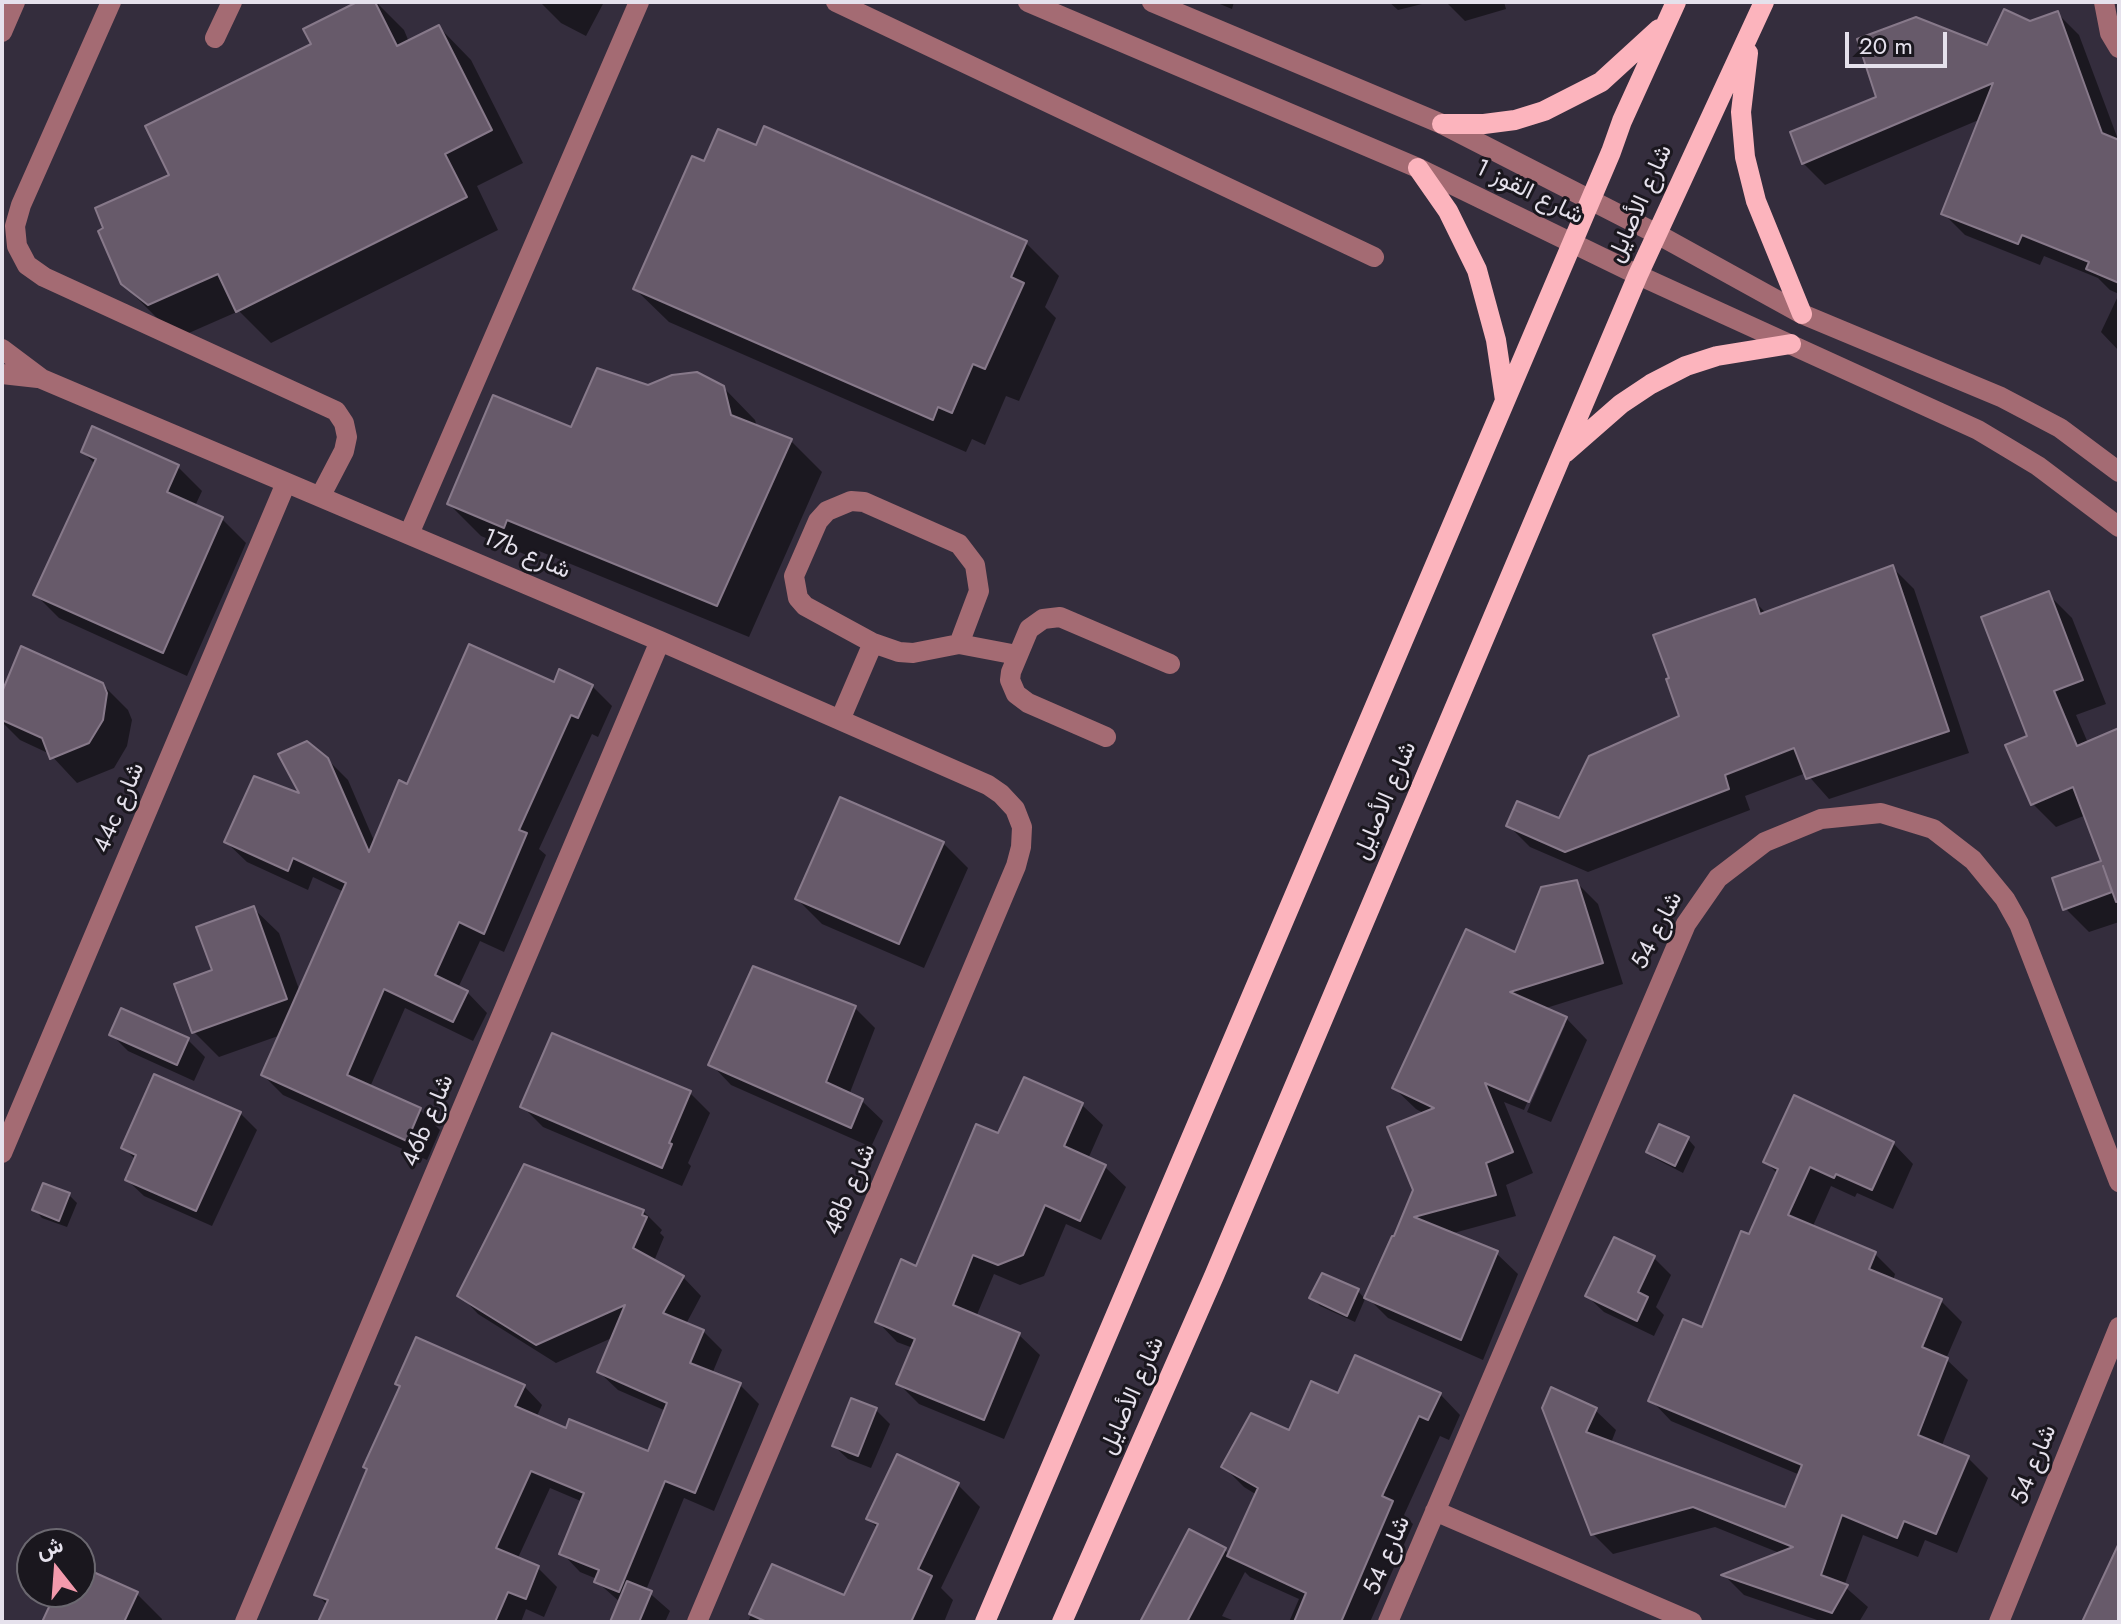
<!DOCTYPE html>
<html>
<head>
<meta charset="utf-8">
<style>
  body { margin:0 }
  #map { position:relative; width:2121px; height:1624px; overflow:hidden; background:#342d3d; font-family:Jost,Vazirmatn,sans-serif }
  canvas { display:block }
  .frame { position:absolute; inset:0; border:4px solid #e5e1ec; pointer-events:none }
  .north { position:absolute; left:16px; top:1528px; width:80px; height:80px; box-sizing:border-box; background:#1a171e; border:2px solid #6b6870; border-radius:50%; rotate:343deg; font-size:22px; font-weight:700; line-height:32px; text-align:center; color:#e5e1ec }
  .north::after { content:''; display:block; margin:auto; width:28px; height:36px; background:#f39aac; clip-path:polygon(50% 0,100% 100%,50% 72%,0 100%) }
  .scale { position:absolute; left:1845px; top:32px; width:102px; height:36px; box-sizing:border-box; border:4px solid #e5e1ec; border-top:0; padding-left:10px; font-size:24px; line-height:28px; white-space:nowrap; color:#e5e1ec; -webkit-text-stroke:6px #1a171e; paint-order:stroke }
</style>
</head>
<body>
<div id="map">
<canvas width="2121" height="1624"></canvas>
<div class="frame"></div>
<div class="north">ش</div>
<div class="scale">20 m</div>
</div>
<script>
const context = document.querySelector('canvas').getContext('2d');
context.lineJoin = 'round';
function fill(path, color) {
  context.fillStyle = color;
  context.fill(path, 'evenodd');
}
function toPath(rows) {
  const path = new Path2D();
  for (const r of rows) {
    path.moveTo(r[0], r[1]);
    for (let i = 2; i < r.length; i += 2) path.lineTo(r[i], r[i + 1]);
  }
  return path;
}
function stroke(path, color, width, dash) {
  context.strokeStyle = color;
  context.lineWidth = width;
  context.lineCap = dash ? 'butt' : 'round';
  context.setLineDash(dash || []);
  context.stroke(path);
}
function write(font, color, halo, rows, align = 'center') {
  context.font = font + ' Jost,Vazirmatn,sans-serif';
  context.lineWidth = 6;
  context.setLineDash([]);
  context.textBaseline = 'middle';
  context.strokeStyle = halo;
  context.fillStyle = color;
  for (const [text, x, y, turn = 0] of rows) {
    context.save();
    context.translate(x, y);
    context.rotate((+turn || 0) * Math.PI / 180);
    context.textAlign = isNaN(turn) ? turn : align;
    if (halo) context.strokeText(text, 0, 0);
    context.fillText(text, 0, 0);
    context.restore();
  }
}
fill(toPath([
  [361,2,376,2,404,30,409,42,439,27,471,60,523,163,477,186,498,230,271,343,239,311,182,336,156,317,122,283,171,176],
  [540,2,604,2,586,36,561,23],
  [1215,2,1234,2,1232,9],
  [1389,2,1430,2,1398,10],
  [1446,2,1504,2,1506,9,1465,21],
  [2057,13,2079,35,2119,142,2119,351,2101,332,2119,294,2110,290,2098,278,2044,256,2040,265,1965,235,1943,213,1981,119,1825,185,1803,163,1878,98,1988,48,2030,23],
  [757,148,1026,243,1059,276,1045,307,1056,318,1019,401,1006,396,985,445,972,439,966,452,669,322,635,289,705,164],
  [648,387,723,387,755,420,757,427,790,440,822,472,749,637,539,551,536,559,481,536,449,504],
  [83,452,178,467,202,491,195,506,222,519,246,543,187,676,59,618,35,594,95,464],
  [1892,567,1914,589,1969,753,1829,799,1806,773,1745,796,1750,810,1588,872,1530,847,1509,826,1560,821,1681,717,1754,601,1767,614],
  [2048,594,2072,618,2106,704,2076,715,2088,743,2119,730,2119,922,2089,932,2065,908,2103,862,2086,815,2056,827,2032,803,2029,737],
  [102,684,128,710,132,720,127,746,114,768,77,783,50,754,20,740,2,722,2,697],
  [555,684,592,686,612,706,598,737,592,734,539,849,546,855,504,952,480,941,458,988,467,992,487,1013,473,1041,405,1008,370,1087,420,1110,440,1130,427,1160,283,1095,263,1075,281,1035,219,1057,194,1032,214,971,253,908,279,933,300,992,344,892,313,877,308,890,247,862,226,842,303,797,327,759,348,780,375,843,408,786],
  [943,843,968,868,924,968,822,924,797,899],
  [1576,882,1598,904,1623,984,1543,1009,1566,1018,1587,1040,1551,1122,1527,1112,1565,1025,1561,1025,1524,1110,1504,1102,1533,1173,1506,1185,1516,1216,1450,1234,1496,1253,1518,1274,1483,1360,1388,1318,1367,1297,1415,1190,1425,1114,1416,1109,1394,1088,1516,954],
  [855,1008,875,1028,849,1095,862,1101,883,1121,871,1147,731,1085,711,1064],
  [122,1010,188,1040,205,1057,194,1081,128,1051,111,1034],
  [1025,1079,1082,1105,1103,1125,1088,1159,1105,1167,1126,1187,1101,1240,1066,1224,1044,1276,1020,1285,994,1274,976,1317,1019,1335,1040,1355,1004,1439,919,1404,898,1383,913,1348,897,1342,877,1321,917,1268,999,1135],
  [690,1093,710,1113,688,1163,691,1166,682,1186,543,1127,523,1107],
  [240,1113,257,1130,212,1226,144,1196,127,1180,136,1160,124,1148],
  [1688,1139,1695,1147,1683,1173,1656,1159,1648,1152],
  [1893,1143,1913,1164,1893,1209,1857,1193,1855,1197,1831,1186,1812,1228,1875,1254,1895,1274,1893,1281,1941,1301,1962,1322,1946,1359,1968,1380,1942,1445,1967,1457,1988,1478,1957,1553,1925,1540,1918,1557,1863,1535,1844,1586,1868,1607,1859,1622,1823,1622,1744,1595,1725,1576,1782,1554,1715,1527,1613,1554,1593,1534,1544,1408,1595,1410,1616,1430,1611,1443,1786,1509,1800,1475,1671,1421,1651,1400,1703,1330,1750,1237,1778,1174,1765,1161],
  [69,1195,77,1203,67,1227,42,1218,35,1210],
  [643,1211,662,1230,660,1233,664,1237,654,1261,683,1277,701,1296,686,1324,703,1331,722,1350,712,1374,740,1385,759,1404,714,1511,684,1498,646,1590,670,1611,665,1622,612,1622,620,1602,596,1581,597,1579,580,1572,562,1553,583,1502,550,1488,517,1560,538,1568,557,1587,544,1617,526,1609,521,1622,320,1622,328,1606,317,1594,401,1388,397,1384,524,1386,542,1405,536,1418,567,1430,649,1454,666,1411,618,1390,599,1372,614,1337,556,1363,478,1314,460,1295],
  [1654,1258,1671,1275,1656,1307,1664,1315,1654,1336,1604,1312,1587,1296],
  [1358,1291,1365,1299,1355,1322,1320,1306,1312,1298],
  [1440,1394,1460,1415,1449,1440,1440,1436,1404,1515,1413,1524,1370,1622,1289,1622,1299,1599,1250,1577,1245,1572,1222,1616,1237,1622,1138,1622,1225,1550,1230,1555,1257,1495,1244,1487,1224,1467,1290,1433,1339,1396],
  [876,1410,890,1424,871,1468,848,1459,834,1446],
  [958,1485,980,1507,941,1588,953,1600,944,1622,748,1622,773,1566,845,1598,878,1528,868,1519],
  [80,1568,137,1594,162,1619,161,1622,44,1622,58,1592,80,1592]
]), '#0007');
const building = toPath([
  [357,2,375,2,397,46,439,25,492,130,445,154,467,197,236,312,218,274,148,305,121,284,98,231,103,228,95,208,169,175,145,126,311,44,303,29,357,2],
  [2004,9,2030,21,2058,11,2102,133,2119,140,2119,283,2086,269,2089,262,2022,235,2018,244,1941,214,1993,83,1802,164,1790,132,1876,97,1857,39,1916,17,1987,45,2004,9],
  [764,126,1027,241,1011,277,1024,283,985,369,973,364,952,413,938,407,933,420,633,289,692,156,704,161,718,129,756,145,764,126],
  [597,368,648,385,672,375,697,372,724,386,731,415,792,439,717,606,507,520,504,528,447,504,493,395,571,427,597,368],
  [92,426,179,465,167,492,223,517,163,653,33,595,96,459,81,452,92,426],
  [1893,565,1949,731,1806,779,1794,748,1725,775,1729,789,1565,852,1506,826,1517,801,1559,818,1589,756,1679,716,1666,679,1669,678,1653,635,1755,599,1760,614,1893,565],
  [2049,591,2083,680,2054,691,2077,746,2119,728,2119,901,2116,902,2103,866,2112,892,2063,910,2052,878,2101,861,2073,787,2031,805,2005,745,2027,736,1981,617,2049,591],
  [469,644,554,682,559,669,593,685,578,718,571,715,519,830,527,833,484,934,459,922,435,975,468,991,453,1022,384,989,347,1075,421,1108,407,1141,261,1075,346,883,293,858,288,871,224,842,254,776,299,793,278,754,307,741,328,758,369,852,399,780,407,784,469,644],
  [21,646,103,683,107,693,103,720,89,743,50,759,42,738,2,720,2,692,21,646],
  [840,797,944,842,899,944,795,899,840,797],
  [1577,880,1603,963,1510,992,1567,1017,1529,1102,1485,1083,1513,1152,1486,1163,1496,1195,1414,1217,1498,1251,1461,1340,1364,1298,1392,1236,1394,1236,1413,1190,1387,1127,1434,1108,1392,1088,1466,929,1515,952,1541,887,1577,880],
  [254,906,287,999,192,1033,174,984,212,970,196,927,254,906],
  [753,966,856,1006,826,1082,863,1099,851,1128,708,1065,753,966],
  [121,1008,189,1038,177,1065,109,1035,121,1008],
  [552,1033,691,1091,669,1143,672,1144,662,1168,520,1107,552,1033],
  [154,1074,241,1112,196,1211,125,1180,136,1155,121,1148,154,1074],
  [1024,1077,1083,1103,1064,1146,1106,1165,1080,1221,1045,1205,1023,1255,998,1265,973,1255,953,1305,1020,1333,984,1420,896,1384,915,1339,875,1322,901,1259,916,1266,976,1124,998,1133,1024,1077],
  [1794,1095,1894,1142,1872,1190,1836,1174,1834,1178,1810,1167,1788,1215,1876,1252,1869,1269,1942,1299,1922,1347,1948,1358,1918,1435,1969,1456,1936,1534,1904,1521,1897,1538,1842,1515,1821,1575,1848,1585,1832,1613,1721,1575,1793,1547,1693,1507,1591,1535,1542,1408,1551,1387,1597,1408,1586,1432,1785,1507,1802,1465,1648,1401,1683,1319,1702,1327,1741,1231,1749,1234,1778,1169,1763,1162,1794,1095],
  [1659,1124,1689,1137,1675,1166,1646,1152,1659,1124],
  [524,1164,644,1210,642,1215,647,1217,633,1248,684,1276,663,1313,704,1330,690,1363,741,1383,695,1493,665,1481,619,1592,594,1582,599,1570,559,1554,584,1493,531,1471,496,1548,539,1566,526,1599,508,1592,495,1622,318,1622,328,1600,314,1595,367,1469,363,1467,400,1386,395,1384,416,1337,525,1385,515,1406,566,1428,569,1419,648,1451,667,1403,597,1372,625,1305,536,1345,457,1296,524,1164],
  [43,1183,70,1193,59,1221,32,1210,43,1183],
  [1614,1237,1655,1256,1638,1292,1648,1297,1637,1321,1585,1296,1614,1237],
  [1322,1273,1359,1289,1347,1316,1309,1298,1322,1273],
  [1355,1355,1441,1393,1428,1420,1419,1416,1382,1496,1393,1501,1341,1622,1294,1622,1306,1593,1227,1556,1258,1488,1221,1467,1251,1413,1289,1430,1311,1381,1338,1393,1355,1355],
  [851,1398,877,1408,858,1456,832,1446,851,1398],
  [897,1454,959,1483,918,1569,932,1576,911,1622,767,1622,749,1614,772,1564,844,1595,878,1524,866,1519,897,1454],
  [1189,1529,1226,1548,1187,1622,1140,1622,1189,1529],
  [2119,1543,2119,1622,2082,1622,2119,1543],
  [80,1566,138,1592,124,1622,42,1622,56,1592,80,1592,80,1566],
  [627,1581,652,1591,639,1622,610,1622,627,1581]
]);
fill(building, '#675a6a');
stroke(building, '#87798a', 2);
stroke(toPath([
  [111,2,21,205,15,226,17,246,27,265,44,277,336,411,344,423,347,437,344,451,320,497],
  [836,2,1374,257],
  [1028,2,1418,168,1638,275,1978,430,2038,466,2119,527],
  [1152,2,1442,124,1657,234,1802,314,2001,397,2060,428,2119,472],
  [2104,2,2110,33,2119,48],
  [2,32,15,2],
  [215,38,232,2],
  [2,349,42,379,660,641,988,785,1001,794,1015,809,1022,827,1021,847,1016,866,697,1622],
  [2,374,38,378],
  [409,534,639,2],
  [959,644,979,591,975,565,959,544,864,502,851,501,827,511,818,521,794,576,798,598,805,606,873,643,899,652,913,653,959,644,1017,655],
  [840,720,873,643],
  [1106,737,1028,703,1016,694,1010,680,1011,672,1029,629,1043,619,1060,617,1170,664],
  [2,1153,286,483],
  [1435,1511,1692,1622],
  [245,1622,660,641],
  [1388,1622,1686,924,1718,878,1765,842,1821,819,1881,813,1933,829,1973,860,2005,899,2019,924,2119,1182],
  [1999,1622,2119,1327]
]), '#a46b73', 20);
stroke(toPath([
  [1748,53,1741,112,1745,157,1756,201,1802,314],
  [1442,124,1484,124,1515,120,1544,111,1601,82,1659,29],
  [1418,168,1448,211,1477,270,1496,340,1505,400],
  [1565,453,1621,404,1651,384,1686,366,1717,356,1791,344],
  [985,1622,1611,152,1622,121,1676,2],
  [1062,1622,1214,1276,1638,275,1764,2]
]), '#fcb4bd', 20);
write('24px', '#e5e1ec', '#1a171e', [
  ["شارع القوز 1",1529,193,26],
  ["شارع الأصايل",1641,204,-66],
  ["17b شارع",526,555,23],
  ["شارع الأصايل",1386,801,-67],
  ["44c شارع",120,808,-67],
  ["شارع 54",1658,931,-63],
  ["46b شارع",429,1121,-67],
  ["48b شارع",851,1190,-67],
  ["شارع الأصايل",1133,1396,-66],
  ["شارع 54",2035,1465,-68],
  ["شارع 54",1388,1556,-67]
]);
</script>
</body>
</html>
